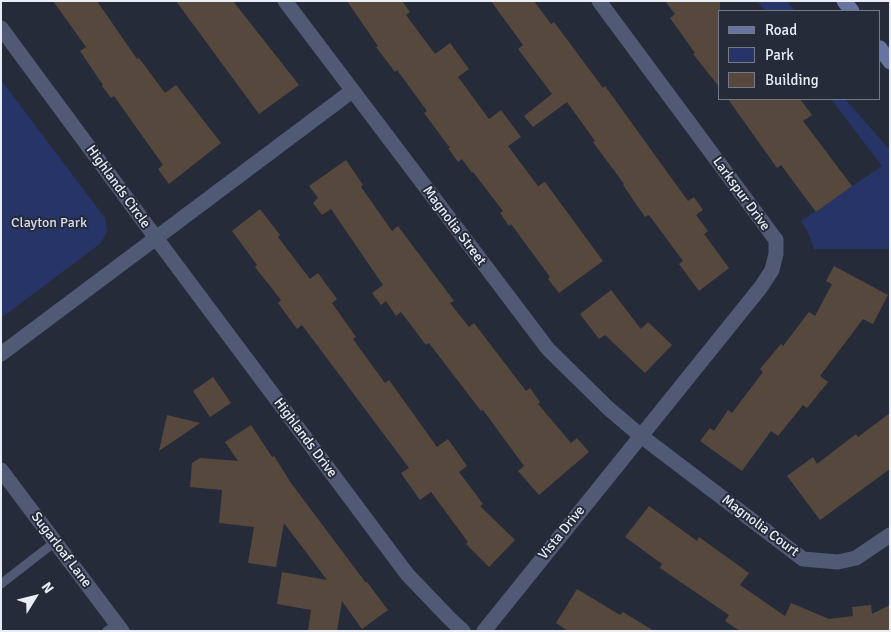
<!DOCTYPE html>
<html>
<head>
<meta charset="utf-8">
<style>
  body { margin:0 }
  #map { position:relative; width:891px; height:632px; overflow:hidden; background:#262b39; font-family:Signika,sans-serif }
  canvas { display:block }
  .frame { position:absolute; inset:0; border:2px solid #e9edf6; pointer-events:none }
  .legend { position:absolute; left:718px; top:10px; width:162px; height:90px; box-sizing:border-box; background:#262b39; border:1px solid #747985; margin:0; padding:6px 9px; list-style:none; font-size:15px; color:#e9edf6 }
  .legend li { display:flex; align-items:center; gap:10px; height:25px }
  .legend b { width:25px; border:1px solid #747985 }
  .north { position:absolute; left:10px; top:572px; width:50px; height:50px; -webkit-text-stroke:4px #262b39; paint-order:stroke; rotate:54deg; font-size:14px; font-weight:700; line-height:20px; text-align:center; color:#e9edf6 }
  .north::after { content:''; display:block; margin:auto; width:18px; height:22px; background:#e9edf6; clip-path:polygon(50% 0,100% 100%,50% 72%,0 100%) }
</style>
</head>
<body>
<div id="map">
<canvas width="891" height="632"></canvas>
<div class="frame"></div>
<ul class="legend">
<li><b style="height:6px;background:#66749f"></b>Road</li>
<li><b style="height:14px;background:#273468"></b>Park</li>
<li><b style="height:14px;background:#57483d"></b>Building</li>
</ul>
<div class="north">N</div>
</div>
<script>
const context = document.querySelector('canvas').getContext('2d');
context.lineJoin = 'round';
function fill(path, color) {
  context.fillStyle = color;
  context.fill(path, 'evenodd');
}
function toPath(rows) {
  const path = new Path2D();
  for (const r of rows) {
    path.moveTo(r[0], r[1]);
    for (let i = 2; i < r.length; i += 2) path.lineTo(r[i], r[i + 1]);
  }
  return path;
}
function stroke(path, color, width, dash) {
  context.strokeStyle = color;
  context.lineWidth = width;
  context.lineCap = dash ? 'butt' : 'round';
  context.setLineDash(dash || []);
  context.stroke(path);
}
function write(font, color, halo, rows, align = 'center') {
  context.font = font + ' Signika,sans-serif';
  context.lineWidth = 4;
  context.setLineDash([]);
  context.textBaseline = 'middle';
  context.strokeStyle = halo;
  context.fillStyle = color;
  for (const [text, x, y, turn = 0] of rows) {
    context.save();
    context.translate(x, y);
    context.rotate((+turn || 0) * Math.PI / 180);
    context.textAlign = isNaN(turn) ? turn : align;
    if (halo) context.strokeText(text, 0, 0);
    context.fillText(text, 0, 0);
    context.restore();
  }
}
fill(toPath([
  [757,1,787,1,795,11,765,11],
  [1,80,105,218,107,231,101,243,1,318],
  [831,99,845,99,890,150,890,249,814,249,809,234,801,221,882,166]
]), '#273468');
fill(toPath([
  [53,1,97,1,137,59,139,58,165,93,176,85,221,143,169,184,158,169,163,165,114,96,111,98,102,86,103,85,80,51,86,47],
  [176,1,233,1,299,85,259,114],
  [347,1,402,1,410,12,406,15,435,54,450,43,469,69,458,77,489,119,501,110,521,137,508,146,538,186,545,182,603,261,559,293,548,279,550,277,511,224,509,226,500,213,503,211,473,172,472,173,462,159,458,162,448,148,450,148,424,113,427,111,397,70,395,72,376,47,378,46],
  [491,1,534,1,551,24,554,22,603,88,605,86,688,201,694,197,703,210,696,215,708,231,704,234,729,268,699,291,679,264,683,261,649,215,645,217,623,185,624,184,593,142,595,141,567,102,533,127,524,116,552,94,518,49,523,45],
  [665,1,720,1,720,88,693,54,695,53,670,18,675,14],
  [728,99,800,99,812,115,803,121,852,186,816,212,781,165,777,168],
  [346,160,363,185,361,187,392,231,398,226,454,301,450,303,469,327,474,323,526,391,530,388,540,402,538,404,571,443,577,438,589,452,539,495,518,471,524,466,483,410,481,411,429,343,426,345,401,312,396,316,386,301,381,305,372,293,383,285,331,209,322,215,313,203,318,198,309,186],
  [260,209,280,235,278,237,310,279,318,273,337,299,332,303,356,337,353,339,385,383,389,380,437,447,448,439,467,466,459,472,483,504,480,506,515,540,489,567,466,544,468,542,431,492,420,500,401,473,409,468,302,325,297,329,278,303,281,300,255,267,257,265,232,231],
  [834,266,888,295,873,324,863,319,820,376,828,382,807,408,803,405,778,436,771,431,742,471,700,441,710,428,714,431,728,410,732,413,763,372,760,369,781,344,783,346,809,312,815,316,832,284,826,281],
  [611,290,641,329,648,322,672,345,645,373,605,335,599,339,580,314],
  [213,377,231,403,210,417,193,391],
  [890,413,890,469,820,520,787,476,813,457,817,464,856,434,858,437],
  [167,415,200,423,159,451],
  [251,425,272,457,274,456,291,483,366,583,367,582,388,610,362,629,342,601,337,631,308,631,311,610,277,604,282,572,327,580,284,523,276,567,248,563,254,527,219,523,222,490,190,487,192,463,200,458,238,461,225,442],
  [649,506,697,541,699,537,749,573,740,585,785,616,791,603,829,619,853,616,852,607,871,605,872,614,890,605,890,631,740,631,725,621,729,615,660,568,662,564,625,537],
  [577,589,620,615,623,612,654,631,568,631,556,623]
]), '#57483d');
stroke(toPath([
  [1,584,55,542],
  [107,631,117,624]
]), '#515a75', 9);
stroke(toPath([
  [285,1,548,349,608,408,641,436,803,559,838,562,856,558,890,535],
  [1,28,156,238,1,354],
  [352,91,156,238,407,574,450,619,463,631],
  [1,470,122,631],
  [484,631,761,287,772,270,776,254,776,240,599,1]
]), '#515a75', 15);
stroke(toPath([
  [844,1,852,11],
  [880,48,890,62]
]), '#66749f', 15);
write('14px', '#e9edf6', '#262b39', [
  ["Highlands Circle",118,187,54],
  ["Larkspur Drive",741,194,54],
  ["Magnolia Street",454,226,53],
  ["Highlands Drive",305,438,53],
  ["Magnolia Court",760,526,37],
  ["Vista Drive",562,533,-51],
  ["Sugarloaf Lane",61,550,53]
]);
write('14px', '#d6dcef', '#262b39', [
  ["Clayton Park",49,223]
]);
</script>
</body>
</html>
